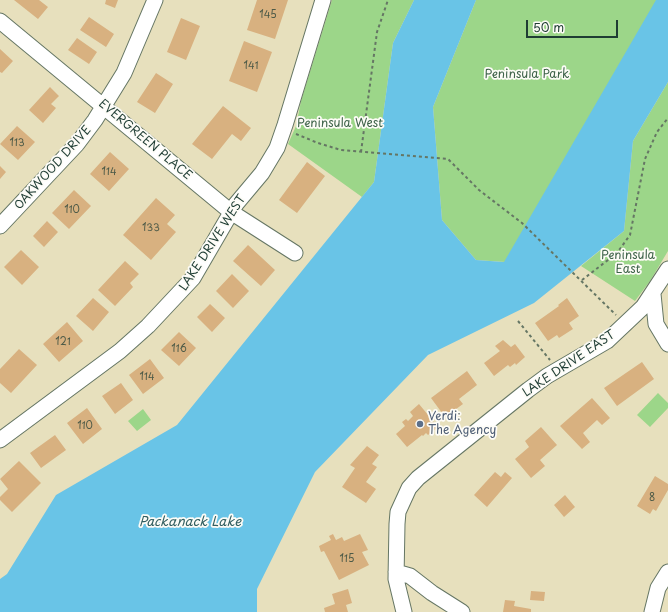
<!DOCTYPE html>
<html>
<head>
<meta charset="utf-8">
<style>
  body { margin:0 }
  #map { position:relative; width:668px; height:612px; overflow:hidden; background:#e7e0bd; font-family:"Playpen Sans",sans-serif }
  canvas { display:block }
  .scale { position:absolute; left:526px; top:20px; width:92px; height:18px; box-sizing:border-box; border:2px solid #1f3d34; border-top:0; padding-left:5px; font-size:12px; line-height:14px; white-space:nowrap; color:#1f3d34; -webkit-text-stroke:3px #fdfcf7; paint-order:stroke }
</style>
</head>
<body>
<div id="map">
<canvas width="668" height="612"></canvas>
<div class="scale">50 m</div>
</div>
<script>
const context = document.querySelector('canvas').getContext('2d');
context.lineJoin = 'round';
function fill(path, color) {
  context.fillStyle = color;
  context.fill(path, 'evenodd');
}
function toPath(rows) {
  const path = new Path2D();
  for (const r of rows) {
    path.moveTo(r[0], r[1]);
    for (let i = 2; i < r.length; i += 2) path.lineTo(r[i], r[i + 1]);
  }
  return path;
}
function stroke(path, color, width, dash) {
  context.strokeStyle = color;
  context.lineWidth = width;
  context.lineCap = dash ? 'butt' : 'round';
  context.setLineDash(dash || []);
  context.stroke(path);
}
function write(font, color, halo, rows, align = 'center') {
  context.font = font + ' "Playpen Sans",sans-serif';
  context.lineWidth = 3.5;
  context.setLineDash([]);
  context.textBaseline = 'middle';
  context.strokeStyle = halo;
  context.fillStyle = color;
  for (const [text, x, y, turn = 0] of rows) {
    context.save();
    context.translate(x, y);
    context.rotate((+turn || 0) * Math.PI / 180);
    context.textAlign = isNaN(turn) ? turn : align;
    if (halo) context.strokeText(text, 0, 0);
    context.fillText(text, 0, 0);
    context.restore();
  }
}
fill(toPath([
  [332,0,414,0,393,43,374,182,362,197,288,144,296,126,301,101],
  [476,0,659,0,505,262,476,260,442,220,433,107],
  [668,82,668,251,650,281,635,301,581,266,624,231,633,141],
  [658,393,668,403,668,408,650,427,637,415],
  [143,409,151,420,137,431,128,421]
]), '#9cd689');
fill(toPath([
  [414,0,476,0,433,107,442,220,476,260,504,262,656,0,668,0,668,82,633,141,624,231,534,303,428,355,315,472,257,589,257,612,0,612,0,579,7,574,56,495,177,425,374,182,393,43]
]), '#69c4e7');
fill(toPath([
  [14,0,39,0,48,7,38,19],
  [106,0,118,0,115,8,105,4],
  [257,0,288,0,275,39,247,30],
  [89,17,114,34,106,47,80,30],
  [181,18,200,26,186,60,167,52],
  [77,38,97,52,89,64,68,50],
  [244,41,272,52,257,92,229,81],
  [0,49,13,61,2,73,0,72],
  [156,73,173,84,155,113,137,102],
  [50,87,59,96,51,104,56,108,43,123,29,110],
  [223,106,251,128,241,141,232,134,212,159,192,144],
  [17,126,35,142,18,160,0,144],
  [110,152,129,169,109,191,90,174],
  [307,162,325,176,297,213,279,200],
  [0,166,6,172,0,179],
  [74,190,91,206,69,229,52,213],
  [156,198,175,215,167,224,176,232,151,260,123,235],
  [47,221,58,232,44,247,33,236],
  [248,245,275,270,261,286,233,261],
  [21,250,39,267,22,285,4,267],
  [125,261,139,274,130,283,133,287,115,306,98,290],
  [232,274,249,291,233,308,216,291],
  [93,298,109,312,93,331,76,316],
  [567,298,579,316,569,323,573,329,559,338,557,335,548,341,535,323,559,306,558,305],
  [210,304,225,318,212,332,197,317],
  [67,322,83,341,59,362,43,344],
  [179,332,196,348,179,366,161,350],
  [503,340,511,347,515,344,525,357,516,365,515,363,510,367,508,365,494,376,484,363,500,351,495,346],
  [19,349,37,365,11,393,0,383,0,369],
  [150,359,164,378,143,394,129,375],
  [642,362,654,379,617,406,604,388],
  [467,371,477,385,459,399,463,404,445,417,431,398],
  [121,383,133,400,115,414,102,396],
  [592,398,610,418,602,425,597,420,583,433,590,442,582,449,560,426],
  [419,404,438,427,428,435,426,433,423,436,422,435,407,447,396,434,405,426,402,422,406,419,408,421,413,416,410,412],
  [87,408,102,429,83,444,67,423],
  [541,427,557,445,540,460,545,466,531,478,515,459,529,447,525,441],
  [55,435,66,450,41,468,30,453],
  [367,446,379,455,372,464,377,467,366,482,376,489,366,503,342,487,355,468,350,465],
  [19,461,41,483,12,512,0,500,0,497,8,489,0,479],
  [495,472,501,477,505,472,512,478,487,507,474,495],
  [655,476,668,484,668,490,656,511,653,509,650,514,637,506],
  [565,495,575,507,564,517,554,505],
  [333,534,336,540,342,537,344,541,360,534,368,550,362,552,369,565,339,580,324,551,321,552,319,546,331,540,329,536],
  [348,589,352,603,346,605,348,612,325,612,324,608,335,604,332,594],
  [531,591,545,592,544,601,530,600],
  [505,600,515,601,514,606,531,609,531,612,503,612]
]), '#d8b180');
const minor = toPath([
  [0,21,231,212,295,253],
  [0,226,77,144,95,120,124,73,155,0],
  [653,294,656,324,668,344],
  [0,440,120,351,148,326,193,278,236,204,262,173,277,148,285,125,323,0],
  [396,572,410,576,432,593,462,612],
  [404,612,396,579,397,524,398,512,409,488,418,478,528,390,547,376,607,341,643,307,668,269],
  [652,612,658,588,668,572]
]);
stroke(minor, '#657664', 17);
stroke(toPath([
  [296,134,318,143,341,150,448,159,479,190,522,223,616,315],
  [361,152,377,32,388,0],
  [582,280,617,253,630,235,645,159,657,132,668,118],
  [518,321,550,360]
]), '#657664', 2, [3, 3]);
stroke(minor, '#fff', 15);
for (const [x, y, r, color] of [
  [420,424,4,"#5c6f8a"]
]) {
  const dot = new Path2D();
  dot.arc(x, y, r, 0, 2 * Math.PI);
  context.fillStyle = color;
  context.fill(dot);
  stroke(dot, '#fdfcf7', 1.5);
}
write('10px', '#4d5a47', null, [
  ["145",268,15],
  ["141",251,66],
  ["113",17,143],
  ["114",109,172],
  ["110",72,210],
  ["133",151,228],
  ["121",63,342],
  ["116",179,349],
  ["114",147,377],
  ["110",85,426],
  ["8",652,498],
  ["115",347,559]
]);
write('12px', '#3e6349', '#fdfcf7', [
  ["Peninsula Park",527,75],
  ["Peninsula West",340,124],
  ["Peninsula",628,256],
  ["East",628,270]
]);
write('12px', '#1f3d34', '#fdfcf7', [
  ["EVERGREEN PLACE",145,140,40],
  ["OAKWOOD DRIVE",53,168,-48],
  ["LAKE DRIVE WEST",213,243,-57],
  ["LAKE DRIVE EAST",569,364,-34]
]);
write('12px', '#4e5e75', '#fdfcf7', [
  ["Verdi:",428,417],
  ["The Agency",428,431]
], 'left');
write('italic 13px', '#325f61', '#fdfcf7', [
  ["Packanack Lake",190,522]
]);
</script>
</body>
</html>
